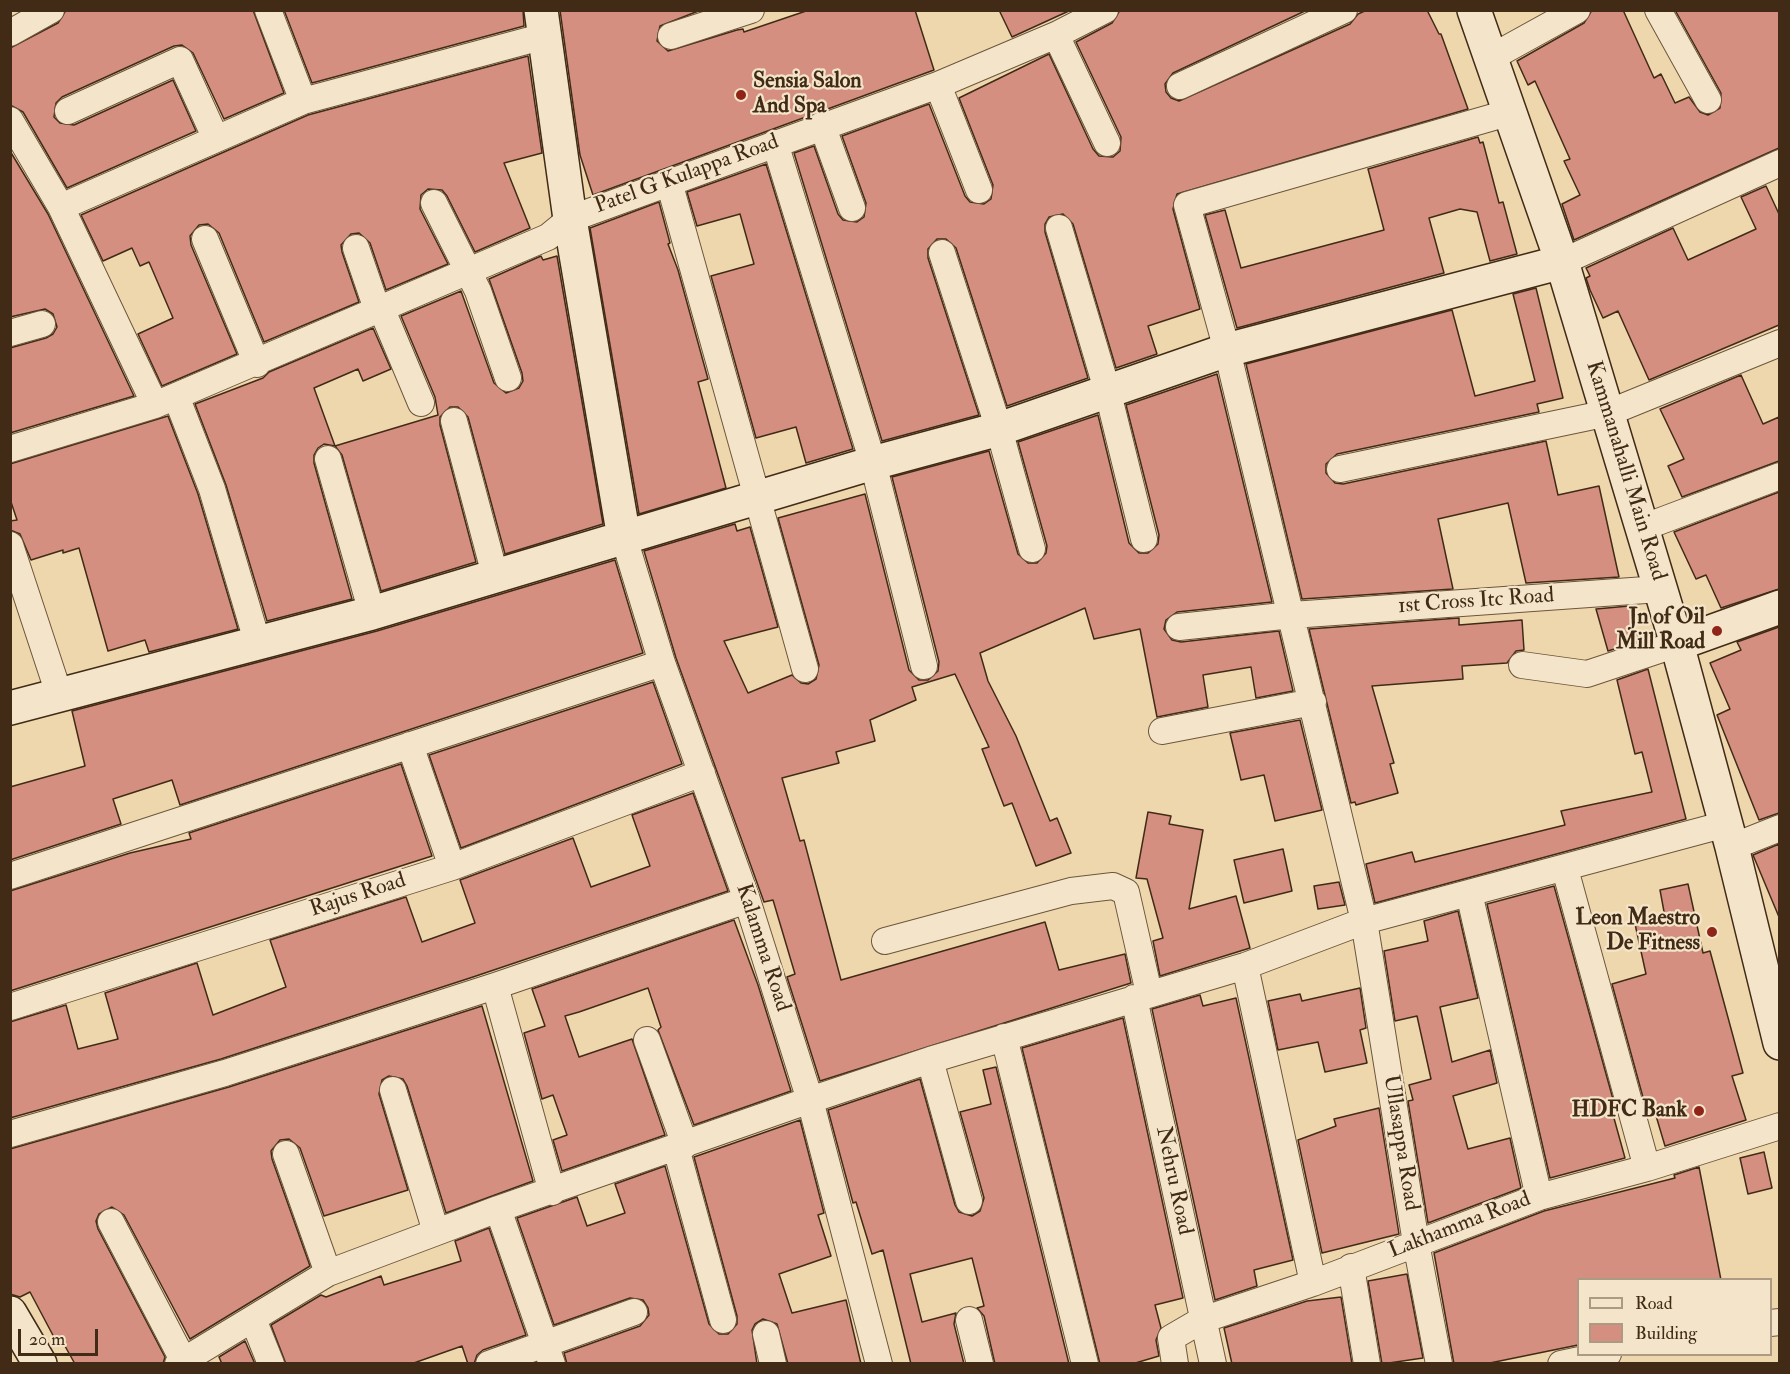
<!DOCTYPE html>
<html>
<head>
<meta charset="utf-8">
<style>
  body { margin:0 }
  #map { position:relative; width:1790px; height:1374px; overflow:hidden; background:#eed7ad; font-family:"IM FELL Double Pica",serif }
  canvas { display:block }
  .frame { position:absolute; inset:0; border:12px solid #412b17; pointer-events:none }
  .legend { position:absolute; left:1577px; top:1278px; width:195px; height:78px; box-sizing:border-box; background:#f4e5ca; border:2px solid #ac9b82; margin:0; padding:8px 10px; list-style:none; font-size:18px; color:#412b17 }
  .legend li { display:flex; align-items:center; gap:12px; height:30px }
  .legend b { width:30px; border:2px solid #ac9b82 }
  .scale { position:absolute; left:18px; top:1329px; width:80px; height:27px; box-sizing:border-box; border:3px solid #412b17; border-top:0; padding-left:8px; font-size:18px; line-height:21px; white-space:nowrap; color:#412b17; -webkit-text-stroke:4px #f4e5ca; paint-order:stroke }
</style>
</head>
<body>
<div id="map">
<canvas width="1790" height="1374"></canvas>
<div class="frame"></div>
<ul class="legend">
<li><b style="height:8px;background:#f4e5ca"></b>Road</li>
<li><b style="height:16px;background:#d58f80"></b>Building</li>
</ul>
<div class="scale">20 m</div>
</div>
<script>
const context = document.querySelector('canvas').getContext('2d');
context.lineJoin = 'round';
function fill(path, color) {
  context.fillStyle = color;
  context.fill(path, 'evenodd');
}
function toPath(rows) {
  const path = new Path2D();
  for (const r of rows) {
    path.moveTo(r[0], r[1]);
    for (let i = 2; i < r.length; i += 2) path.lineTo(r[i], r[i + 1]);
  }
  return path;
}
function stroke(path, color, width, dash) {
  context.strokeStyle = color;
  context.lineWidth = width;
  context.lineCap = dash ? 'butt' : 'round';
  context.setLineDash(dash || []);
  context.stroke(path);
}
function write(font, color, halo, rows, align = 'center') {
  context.font = font + ' "IM FELL Double Pica",serif';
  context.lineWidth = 4.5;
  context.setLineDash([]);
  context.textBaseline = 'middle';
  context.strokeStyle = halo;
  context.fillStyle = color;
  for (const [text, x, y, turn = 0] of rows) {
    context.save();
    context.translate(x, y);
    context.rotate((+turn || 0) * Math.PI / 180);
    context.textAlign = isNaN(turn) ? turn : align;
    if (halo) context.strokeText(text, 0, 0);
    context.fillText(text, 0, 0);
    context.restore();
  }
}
const building = toPath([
  [66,10,253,10,284,93,224,119,193,53,182,45,174,46,62,97,56,103,54,117,60,123,74,125,173,80,196,131,67,188,23,112,10,105,10,48,58,23,66,10],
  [284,10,523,10,524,26,312,83,284,10],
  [560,10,701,10,660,26,657,41,668,51,737,30,743,29,744,32,809,10,915,10,934,70,593,195,580,155,560,10],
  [999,10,1071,10,1012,37,999,10],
  [1120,10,1307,10,1173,73,1165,84,1166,92,1171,98,1179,101,1350,24,1358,14,1367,10,1427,10,1439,34,1441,34,1468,109,1177,194,1173,209,1200,309,1148,326,1157,354,1116,368,1073,224,1063,214,1049,217,1045,224,1045,232,1088,378,1007,406,956,248,946,239,937,239,928,249,928,258,979,415,882,441,794,153,814,146,838,214,843,220,857,222,864,217,866,203,842,136,929,104,965,196,970,202,984,204,991,199,993,185,959,98,1049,54,1093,149,1099,156,1113,157,1120,151,1121,137,1076,42,1112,23,1120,10],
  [1592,10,1623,10,1654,78,1661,74,1675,103,1689,97,1700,112,1708,115,1720,108,1721,93,1675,10,1779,10,1779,148,1574,240,1562,204,1580,195,1564,161,1570,159,1535,81,1528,85,1517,61,1584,23,1592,10],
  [528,56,542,153,504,163,530,228,475,252,447,196,442,190,428,189,421,195,420,209,448,264,386,290,370,243,359,233,351,234,341,245,342,252,359,302,264,342,219,233,208,224,199,225,190,236,191,245,237,354,162,386,138,334,173,318,149,262,140,266,132,248,103,261,81,215,308,115,528,56],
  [1478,137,1480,143,1483,142,1499,203,1503,202,1517,254,1490,261,1477,212,1460,209,1429,218,1444,273,1237,328,1205,215,1225,210,1241,268,1384,230,1368,169,1478,137],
  [10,151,48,214,134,396,10,433,10,348,46,338,53,334,57,327,53,314,45,309,10,317,10,151],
  [766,164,853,449,806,463,796,427,756,438,711,276,754,264,740,214,697,226,687,192,766,164],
  [1766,186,1779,214,1779,325,1649,380,1618,311,1603,318,1590,290,1586,278,1590,276,1586,268,1673,228,1688,260,1756,229,1741,197,1766,186],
  [659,202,670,243,668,244,678,270,708,379,698,382,726,488,639,514,590,228,659,202],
  [541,256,543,260,557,256,603,524,505,554,468,417,458,407,450,407,440,417,440,425,476,562,381,591,342,455,335,446,438,415,435,397,401,316,461,291,494,383,506,393,519,388,523,381,522,373,489,279,541,256],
  [1536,288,1563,398,1537,404,1539,412,1337,454,1326,464,1326,473,1335,483,1343,484,1546,441,1558,495,1599,486,1619,577,1526,583,1508,503,1438,519,1453,589,1302,599,1246,364,1452,310,1475,396,1535,381,1513,294,1536,288],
  [373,328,391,369,363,381,358,369,314,388,335,446,324,444,318,448,314,455,314,463,352,599,267,621,226,485,195,404,263,378,269,372,373,328],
  [1217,374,1272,602,1177,612,1166,620,1164,629,1172,640,1181,642,1279,631,1293,691,1256,698,1251,667,1203,675,1208,707,1157,717,1140,629,1094,639,1085,608,980,653,988,681,1016,736,1050,821,1057,818,1071,853,1036,866,1012,803,1004,806,982,749,989,747,955,674,912,687,916,700,870,720,875,741,836,752,839,763,782,778,800,841,804,840,841,980,1045,922,1059,970,1125,954,1131,983,820,1081,787,977,795,974,773,900,764,902,676,658,644,551,735,524,737,531,750,527,778,627,724,641,748,693,792,675,801,683,808,684,816,679,819,665,778,518,865,494,909,670,919,680,928,680,938,671,939,662,892,477,989,451,1018,554,1028,563,1037,563,1046,553,1047,546,1018,442,1098,415,1129,543,1139,553,1148,553,1158,544,1159,535,1126,405,1217,374],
  [1741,375,1763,424,1779,417,1779,461,1682,497,1668,466,1684,459,1660,409,1741,375],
  [168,416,198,494,238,629,149,652,145,640,108,651,79,548,63,553,63,550,31,560,20,534,10,530,10,521,17,520,10,499,10,464,168,416],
  [1779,492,1779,589,1721,608,1706,575,1696,579,1674,532,1779,492],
  [615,560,643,653,180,805,172,780,113,799,121,824,10,860,10,787,85,766,72,711,377,631,615,560],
  [1629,606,1639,641,1608,651,1596,609,1629,606],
  [1459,618,1459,625,1522,620,1524,650,1516,651,1507,663,1462,666,1463,679,1372,686,1394,763,1390,764,1398,793,1356,805,1355,802,1351,803,1309,629,1459,618],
  [1779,627,1779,813,1759,820,1717,715,1730,709,1710,663,1741,650,1737,642,1779,627],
  [1648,669,1686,819,1375,903,1366,864,1412,852,1415,862,1565,825,1561,811,1652,792,1642,752,1635,754,1617,680,1648,669],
  [653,682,682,764,461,848,429,755,653,682],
  [1300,720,1322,810,1275,821,1264,775,1241,780,1230,733,1300,720],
  [401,764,432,856,10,991,10,891,130,853,191,839,189,833,401,764],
  [693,793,728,891,473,977,221,1059,10,1118,10,1022,66,1005,78,1049,118,1039,105,993,197,963,213,1015,286,987,270,940,406,897,422,942,475,923,460,880,573,838,591,887,650,866,632,815,693,793],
  [1148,812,1171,816,1169,824,1203,830,1189,909,1236,896,1250,948,1160,976,1153,941,1163,938,1147,879,1136,878,1148,812],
  [1779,844,1779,917,1753,855,1779,844],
  [1283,849,1292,891,1244,903,1234,860,1283,849],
  [1339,882,1345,905,1318,909,1314,886,1339,882],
  [1688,884,1703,953,1710,951,1743,1073,1732,1076,1746,1120,1665,1146,1651,1099,1644,1101,1612,984,1646,974,1635,924,1665,917,1660,890,1688,884],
  [1554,886,1616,1110,1612,1111,1625,1158,1550,1178,1487,904,1554,886],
  [1458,911,1478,998,1440,1007,1452,1062,1490,1050,1497,1083,1453,1096,1468,1149,1510,1138,1521,1188,1428,1223,1408,1101,1413,1100,1409,1085,1431,1079,1417,1016,1395,1021,1384,951,1428,941,1424,921,1458,911],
  [734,920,758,985,791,1091,694,1125,658,1030,661,1027,648,988,579,1012,565,1016,579,1057,632,1039,665,1135,562,1171,553,1140,567,1135,553,1095,542,1099,524,1033,545,1026,532,989,734,920],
  [1360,988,1366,1028,1360,1030,1367,1063,1325,1072,1318,1042,1278,1050,1268,1001,1300,994,1302,1001,1360,988],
  [1200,995,1203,1006,1236,998,1293,1260,1254,1270,1257,1286,1215,1300,1152,1009,1200,995],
  [482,1006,533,1181,446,1213,407,1086,403,1079,389,1076,382,1080,379,1094,408,1190,324,1216,300,1148,289,1139,280,1140,271,1151,272,1159,310,1266,190,1339,124,1215,112,1207,99,1214,96,1221,98,1229,165,1357,163,1364,75,1364,61,1339,56,1341,30,1292,20,1297,10,1294,10,1149,229,1087,482,1006],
  [1123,1018,1183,1298,1155,1305,1161,1328,1156,1340,1159,1356,1132,1364,1100,1364,1022,1048,1123,1018],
  [996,1067,1069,1364,995,1364,984,1316,977,1308,984,1306,972,1258,910,1274,922,1322,956,1313,954,1324,964,1364,911,1364,883,1250,872,1254,856,1202,853,1203,828,1110,920,1079,955,1205,959,1212,972,1216,980,1211,984,1198,960,1112,991,1104,983,1070,996,1067],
  [1379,1108,1399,1234,1322,1253,1298,1140,1336,1126,1334,1119,1379,1108],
  [800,1120,824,1213,818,1215,831,1256,779,1274,792,1313,846,1300,861,1364,788,1364,777,1324,763,1319,755,1324,752,1330,757,1364,567,1364,564,1353,640,1326,649,1315,648,1308,643,1300,630,1298,554,1325,517,1218,577,1197,587,1226,625,1213,615,1184,665,1166,709,1324,719,1334,728,1334,737,1324,737,1316,694,1157,800,1120],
  [1764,1152,1772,1188,1748,1194,1740,1158,1764,1152],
  [1699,1167,1721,1280,1578,1280,1578,1345,1485,1364,1454,1364,1434,1253,1544,1211,1675,1178,1674,1175,1699,1167],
  [489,1228,526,1335,483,1350,477,1355,474,1364,468,1364,462,1346,411,1364,286,1364,271,1325,321,1295,326,1297,381,1276,384,1285,461,1261,455,1241,489,1228],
  [1407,1274,1423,1358,1382,1364,1368,1281,1407,1274],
  [1341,1297,1352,1364,1232,1364,1224,1328,1307,1301,1341,1297],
  [245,1341,255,1364,222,1364,219,1357,245,1341]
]);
fill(building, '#d58f80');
stroke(building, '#412b17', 1.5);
const street = toPath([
  [268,10,303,101],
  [1658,10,1708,100],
  [10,33,51,10],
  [1056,35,1107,143],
  [671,36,751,10],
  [1492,57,1577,10],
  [938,85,979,190],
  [1180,86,1344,10],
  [68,111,180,60,216,139],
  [10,120,61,207,155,405],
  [822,125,852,208],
  [775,143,873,463,924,666],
  [669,182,805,669],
  [434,203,478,291,508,378],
  [61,207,303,101,545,36],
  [1059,228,1108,393,1144,539],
  [205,239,257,364],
  [356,248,378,312],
  [942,253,999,429,1032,549],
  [1562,262,1780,163],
  [382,310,421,403],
  [10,333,42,324],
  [176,396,212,489,257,641],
  [454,421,495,575],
  [10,449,155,405,548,237,570,219,938,85,1056,35,1105,10],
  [328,459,372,613],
  [1340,469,1608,413,1780,343],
  [1642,528,1780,476],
  [624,538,662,663,747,900,810,1100,879,1364],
  [10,545,59,694],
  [1179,627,1292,615,1660,589],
  [1522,665,1587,674,1677,644],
  [1162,731,1313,702],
  [410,745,452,867],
  [1732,847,1780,828],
  [1565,869,1647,1168],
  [10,876,662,663],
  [1469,893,1539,1197],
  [885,941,1071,891,1113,886,1126,892,1149,993],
  [1245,966,1313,1283],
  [495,986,552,1192],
  [1134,998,1213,1364],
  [10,1007,452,867,702,773],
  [1004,1037,1085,1364],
  [647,1040,685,1145],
  [930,1060,969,1201],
  [393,1090,436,1232],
  [10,1134,225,1073,495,986,747,900],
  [676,1148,723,1320],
  [286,1154,328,1273],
  [498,1209,552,1364],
  [111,1222,183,1360],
  [1351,1267,1367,1364],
  [253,1319,271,1364],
  [969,1320,980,1364],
  [1770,1323,1780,1322],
  [766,1334,773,1364],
  [178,1364,328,1273,498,1209,810,1100,930,1060,1245,966,1364,921,1726,824],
  [489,1364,634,1312],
  [1175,1364,1171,1338,1202,1320,1313,1283,1539,1197,1647,1168,1780,1126],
  [1439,1364,1416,1243,1364,921,1227,350,1187,205,1511,112],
  [1561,1364,1608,1354]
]);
const secondary = toPath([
  [541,10,570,219,624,538],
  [1474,10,1562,262,1677,644,1732,847,1780,1043],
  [1677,644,1780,607],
  [10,708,372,613,873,463,999,429,1227,350,1562,262],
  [10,1313,40,1364]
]);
stroke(street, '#6c563c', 28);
stroke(secondary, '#412b17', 36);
stroke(street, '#f4e5ca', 26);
stroke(secondary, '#f4e5ca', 33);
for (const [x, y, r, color] of [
  [741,95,6,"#8f2418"],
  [1717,631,6,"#8f2418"],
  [1712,932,6,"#8f2418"],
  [1699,1111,6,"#8f2418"]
]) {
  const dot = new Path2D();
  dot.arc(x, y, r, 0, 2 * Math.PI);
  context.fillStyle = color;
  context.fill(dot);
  stroke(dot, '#f4e5ca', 2);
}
write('bold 22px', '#412b17', '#f4e5ca', [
  ["Sensia Salon",753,82,"left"],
  ["And Spa",753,107,"left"],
  ["Jn of Oil",1705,618],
  ["Mill Road",1705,643],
  ["Leon Maestro",1700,919],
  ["De Fitness",1700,944],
  ["HDFC Bank",1687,1111]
], 'right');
write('22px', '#412b17', '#f4e5ca', [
  ["Patel G Kulappa Road",687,175,-20],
  ["Kammanahalli Main Road",1625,471,73],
  ["1st Cross Itc Road",1476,602,-4],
  ["Rajus Road",358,896,-18],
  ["Kalamma Road",762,948,72],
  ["Ullasappa Road",1400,1143,81],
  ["Nehru Road",1173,1181,78],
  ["Lakhamma Road",1460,1226,-21]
]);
</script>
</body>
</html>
